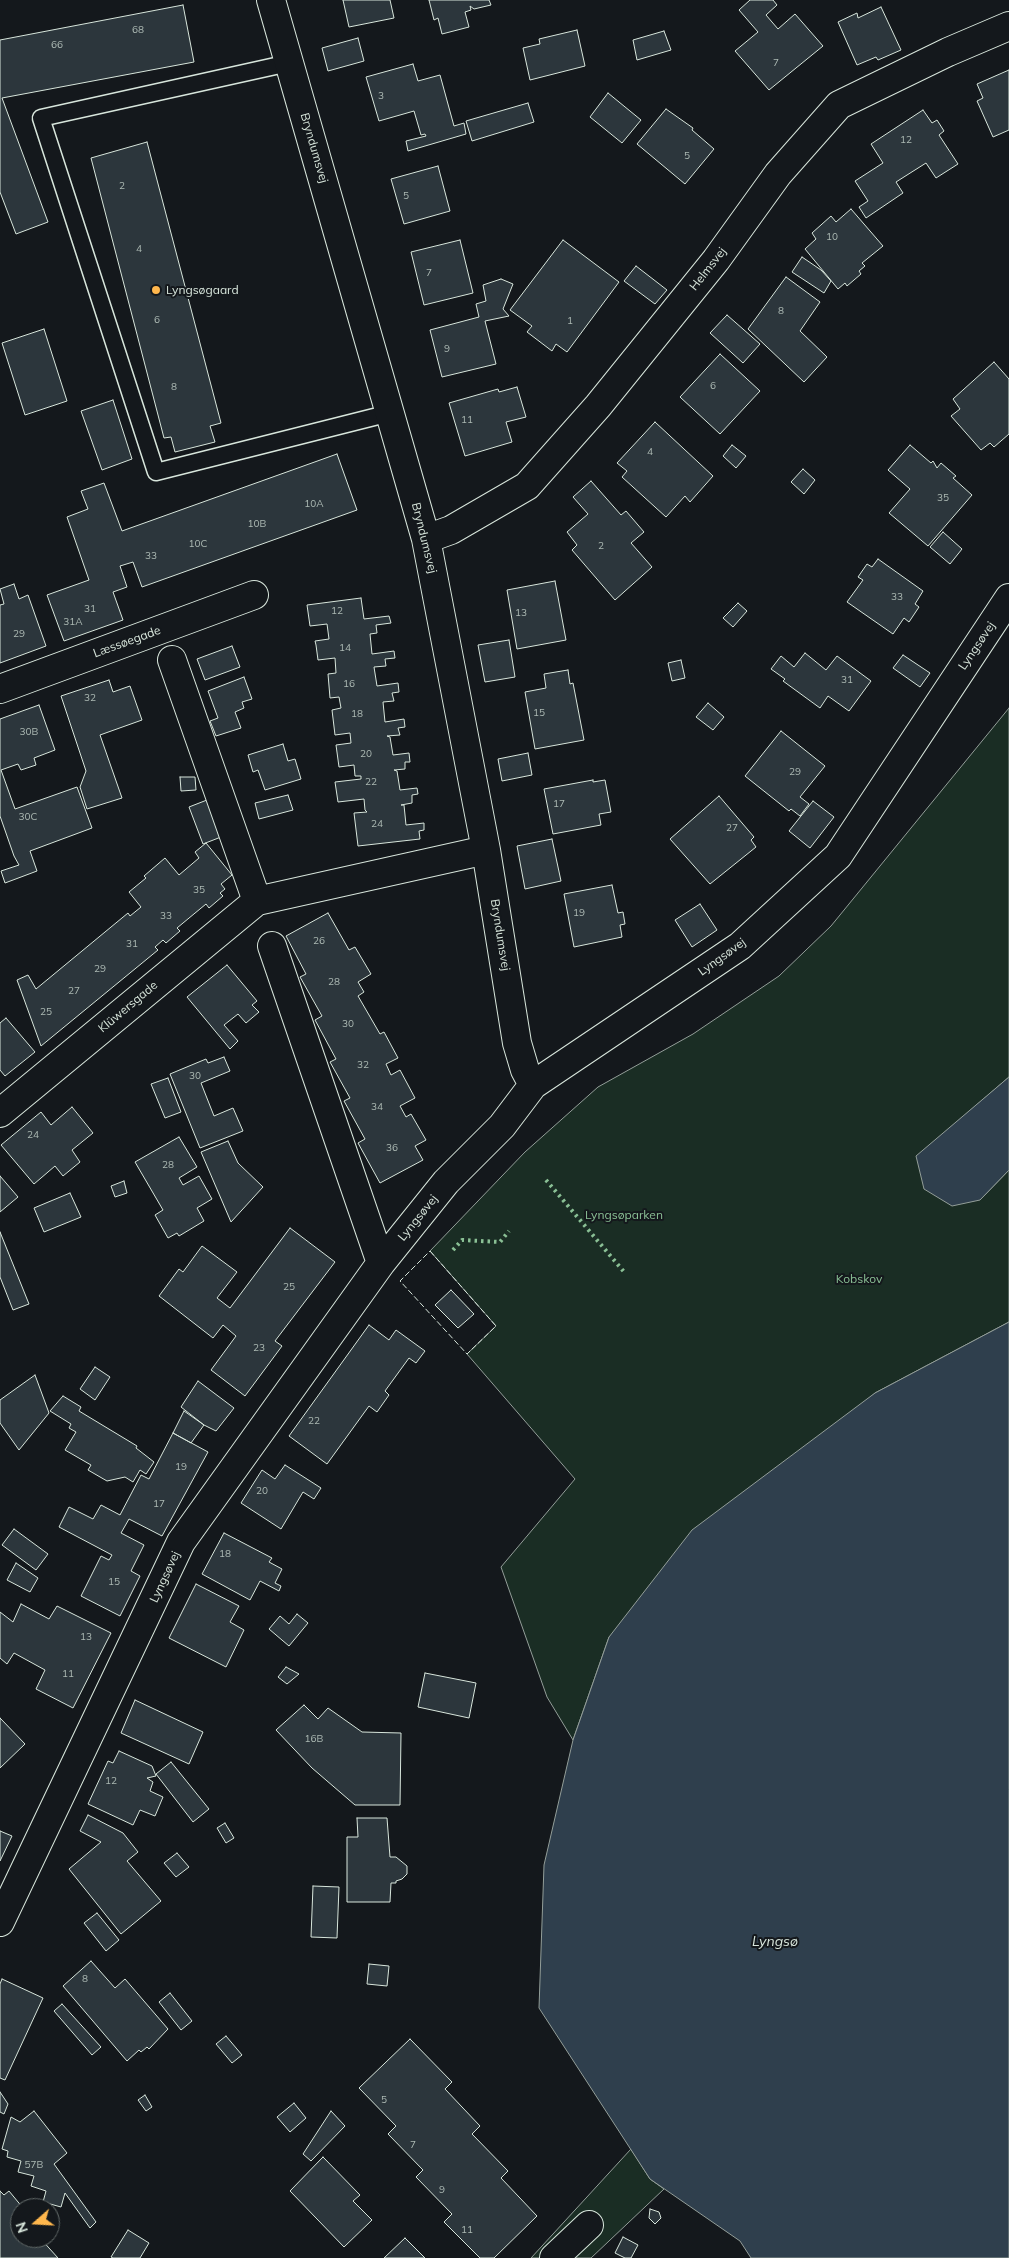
<!DOCTYPE html>
<html>
<head>
<meta charset="utf-8">
<style>
  body { margin:0 }
  #map { position:relative; width:1009px; height:2258px; overflow:hidden; background:#14181c; font-family:Mulish,sans-serif }
  canvas { display:block }
  .north { position:absolute; left:10px; top:2198px; width:50px; height:50px; box-sizing:border-box; background:#14181c; border:1px solid #626a69; border-radius:50%; rotate:251deg; font-size:14px; font-weight:700; line-height:20px; text-align:center; color:#d8e6dc }
  .north::after { content:''; display:block; margin:auto; width:18px; height:22px; background:#ffb74d; clip-path:polygon(50% 0,100% 100%,50% 72%,0 100%) }
</style>
</head>
<body>
<div id="map">
<canvas width="1009" height="2258"></canvas>
<div class="north">N</div>
</div>
<script>
const context = document.querySelector('canvas').getContext('2d');
context.lineJoin = 'round';
function fill(path, color) {
  context.fillStyle = color;
  context.fill(path, 'evenodd');
}
function toPath(rows) {
  const path = new Path2D();
  for (const r of rows) {
    path.moveTo(r[0], r[1]);
    for (let i = 2; i < r.length; i += 2) path.lineTo(r[i], r[i + 1]);
  }
  return path;
}
function stroke(path, color, width, dash) {
  context.strokeStyle = color;
  context.lineWidth = width;
  context.lineCap = dash ? 'butt' : 'round';
  context.setLineDash(dash || []);
  context.stroke(path);
}
function write(font, color, halo, rows, align = 'center') {
  context.font = font + ' Mulish,sans-serif';
  context.lineWidth = 4;
  context.setLineDash([]);
  context.textBaseline = 'middle';
  context.strokeStyle = halo;
  context.fillStyle = color;
  for (const [text, x, y, turn = 0] of rows) {
    context.save();
    context.translate(x, y);
    context.rotate((+turn || 0) * Math.PI / 180);
    context.textAlign = isNaN(turn) ? turn : align;
    if (halo) context.strokeText(text, 0, 0);
    context.fillText(text, 0, 0);
    context.restore();
  }
}
const green = toPath([
  [1009,708,1009,1077,942,1135,980,1200,1009,1170,1009,1322,875,1393,609,1637,573,1740,547,1697,501,1567,575,1479,467,1354,496,1326,430,1251,525,1152,598,1087,693,1034,779,976,831,926,1009,708],
  [631,2149,650,2179,664,2189,591,2258,531,2258,631,2149]
]);
fill(green, '#1a2d24');
stroke(green, '#939e99', 1);
const water = toPath([
  [1009,1077,1009,1170,980,1200,952,1206,924,1189,916,1156,1009,1077],
  [1009,1322,1009,2258,751,2258,740,2241,650,2179,539,2008,544,1865,573,1740,609,1637,692,1530,875,1393,1009,1322]
]);
fill(water, '#2f3f4d');
stroke(water, '#939e99', 1);
const building = toPath([
  [343,0,390,0,394,18,349,27,343,0],
  [429,0,489,0,491,5,474,9,470,6,471,10,465,12,469,27,442,34,438,18,434,20,429,0],
  [750,0,773,0,777,5,766,15,778,29,795,14,823,46,769,90,735,51,758,32,739,10,750,0],
  [183,5,194,62,2,98,48,222,16,234,0,192,0,40,183,5],
  [881,7,901,50,878,60,876,57,857,65,838,22,857,13,858,18,881,7],
  [577,30,585,66,530,80,523,48,540,44,539,39,577,30],
  [664,31,671,50,637,60,633,40,664,31],
  [358,38,364,61,328,71,322,48,358,38],
  [413,64,418,81,440,75,454,126,464,123,466,134,408,151,406,141,426,136,425,134,421,135,414,111,379,121,366,77,413,64],
  [1009,70,1009,130,993,137,977,101,983,98,977,84,1009,70],
  [608,93,641,120,622,143,590,117,608,93],
  [528,103,534,122,472,141,466,121,528,103],
  [666,109,693,128,692,130,714,149,685,184,637,144,666,109],
  [923,110,932,123,937,120,944,131,939,135,958,164,936,178,926,163,896,182,903,193,866,218,859,207,868,201,855,181,883,163,871,144,923,110],
  [147,142,221,423,210,426,215,442,175,452,171,437,164,438,91,158,147,142],
  [438,166,450,211,404,224,391,179,438,166],
  [851,209,883,246,862,263,865,266,859,271,861,274,847,286,845,283,838,289,805,249,816,239,812,233,831,216,836,222,851,209],
  [460,240,473,293,424,305,411,252,460,240],
  [563,240,619,282,567,352,556,344,552,351,527,332,532,326,510,310,563,240],
  [802,257,821,270,831,281,824,293,792,272,802,257],
  [636,266,667,290,655,304,624,281,636,266],
  [786,277,820,302,800,331,827,357,804,382,748,329,786,277],
  [501,279,513,284,503,309,509,316,485,321,496,364,442,377,430,330,479,317,476,304,486,301,483,285,501,279],
  [727,315,760,344,743,363,710,333,727,315],
  [44,329,67,401,25,415,2,343,44,329],
  [720,354,760,391,720,434,680,397,720,354],
  [994,362,1009,379,1009,434,994,447,990,443,981,450,951,416,960,409,953,399,994,362],
  [517,387,526,417,506,422,512,442,465,456,449,403,498,389,499,392,517,387],
  [113,400,132,459,102,470,81,411,113,400],
  [655,422,713,476,690,502,685,496,666,517,622,477,627,471,617,463,655,422],
  [732,445,746,456,736,468,723,456,732,445],
  [910,445,931,463,933,461,937,468,941,463,956,476,953,478,972,495,928,546,889,513,910,489,888,470,910,445],
  [337,454,357,510,142,587,133,562,120,566,127,587,113,592,123,620,64,641,47,595,89,580,67,517,88,509,81,491,104,483,122,531,337,454],
  [803,469,815,480,804,494,791,482,803,469],
  [591,481,621,515,626,511,644,532,631,543,652,567,615,600,572,550,577,545,567,532,588,514,573,497,591,481],
  [943,532,962,549,950,564,930,547,943,532],
  [878,559,923,591,915,604,919,607,909,622,904,618,893,634,847,602,863,580,858,577,867,564,872,567,878,559],
  [555,581,566,640,517,649,507,590,555,581],
  [14,584,19,599,28,595,46,646,0,663,0,605,4,604,0,589,14,584],
  [361,598,364,619,389,616,391,623,376,625,377,633,370,634,372,654,394,651,395,658,385,659,386,666,374,667,377,686,398,683,399,692,392,693,394,701,383,702,385,722,404,719,405,727,398,728,400,735,387,736,390,737,393,755,409,753,410,762,405,762,405,769,394,770,397,771,400,790,417,788,418,794,412,795,412,803,401,805,404,805,406,825,424,823,424,830,419,831,420,839,358,846,354,813,367,812,365,810,364,799,338,802,335,782,361,779,361,776,355,776,354,765,339,767,336,745,351,743,350,733,335,735,332,710,341,708,339,697,330,698,328,674,336,673,335,658,318,660,316,645,315,641,329,639,327,624,310,626,307,605,361,598],
  [738,603,747,611,733,627,723,618,738,603],
  [509,640,515,677,485,682,478,645,509,640],
  [232,646,240,667,205,680,197,659,232,646],
  [805,653,826,670,837,656,871,681,849,711,828,696,820,708,783,681,785,679,771,669,781,656,794,667,805,653],
  [903,655,930,673,920,687,893,668,903,655],
  [681,660,685,678,672,681,668,663,681,660],
  [568,670,570,684,573,683,584,740,535,749,525,692,546,688,544,674,568,670],
  [244,677,252,699,242,702,244,708,235,712,241,728,216,736,210,721,218,718,208,691,244,677],
  [109,680,113,692,130,686,142,720,100,735,122,798,87,809,80,787,86,771,61,696,109,680],
  [708,703,724,717,713,730,696,717,708,703],
  [39,705,55,750,34,758,36,765,21,770,18,764,1,770,15,809,77,787,92,828,30,851,37,871,5,883,1,871,19,865,14,856,0,816,0,719,39,705],
  [781,731,825,766,800,797,809,804,800,816,791,809,789,811,745,776,781,731],
  [283,744,288,761,295,759,301,779,265,790,258,770,253,772,248,755,283,744],
  [528,753,532,775,502,781,498,759,528,753],
  [180,777,195,777,196,790,181,791,180,777],
  [593,780,593,782,605,780,611,812,599,814,601,825,553,834,544,789,593,780],
  [288,795,293,810,259,819,255,803,288,795],
  [719,796,754,837,751,840,756,847,710,884,670,839,719,796],
  [207,800,221,837,203,844,189,807,207,800],
  [813,801,834,817,810,848,789,831,813,801],
  [552,839,561,881,525,889,517,846,552,839],
  [206,843,232,875,221,884,225,889,220,893,223,896,209,908,206,904,177,928,180,931,166,943,163,940,155,947,158,950,41,1046,17,980,28,975,36,989,128,913,130,916,141,907,129,892,146,878,144,876,165,858,179,875,199,858,195,852,206,843],
  [612,885,618,913,623,912,625,924,620,925,622,937,574,947,564,894,612,885],
  [700,904,717,930,692,947,675,920,700,904],
  [328,913,349,950,355,947,371,974,358,982,364,992,358,996,380,1034,384,1032,398,1058,386,1064,391,1075,400,1070,415,1098,400,1106,406,1117,411,1114,426,1140,415,1146,423,1160,380,1183,358,1143,365,1139,344,1101,350,1098,330,1062,336,1059,315,1020,322,1016,300,977,306,974,286,936,328,913],
  [227,965,257,1001,252,1005,259,1012,246,1023,238,1014,224,1025,238,1041,230,1049,187,997,227,965],
  [6,1018,35,1052,5,1076,0,1070,0,1023,6,1018],
  [224,1057,230,1071,201,1083,214,1116,233,1108,243,1131,200,1148,170,1074,206,1059,208,1063,224,1057],
  [168,1078,181,1112,165,1118,151,1084,168,1078],
  [72,1107,93,1133,72,1150,80,1162,63,1176,55,1166,34,1184,1,1145,41,1112,51,1125,72,1107],
  [179,1137,197,1167,179,1178,183,1185,199,1176,212,1199,197,1208,204,1221,179,1236,177,1233,168,1238,155,1215,163,1210,135,1162,179,1137],
  [228,1141,238,1163,263,1187,231,1222,201,1152,228,1141],
  [0,1176,18,1197,0,1212,0,1176],
  [124,1181,127,1193,115,1197,111,1186,124,1181],
  [70,1193,81,1217,44,1232,34,1208,70,1193],
  [290,1228,335,1262,275,1341,282,1346,245,1396,211,1370,236,1336,223,1325,213,1338,159,1296,179,1269,183,1272,202,1246,237,1272,217,1298,230,1308,290,1228],
  [0,1232,29,1304,13,1310,0,1277,0,1232],
  [451,1290,474,1314,458,1328,435,1305,451,1290],
  [369,1325,389,1340,396,1330,425,1351,416,1363,409,1358,385,1391,389,1395,377,1412,369,1406,327,1464,289,1436,369,1325],
  [95,1367,110,1377,95,1400,80,1389,95,1367],
  [35,1375,49,1413,19,1450,0,1423,0,1400,35,1375],
  [198,1381,234,1408,216,1431,204,1425,181,1407,198,1381],
  [63,1396,81,1407,79,1411,137,1446,136,1448,154,1462,146,1474,140,1470,133,1482,125,1477,107,1481,88,1470,91,1465,65,1450,76,1432,69,1428,71,1424,50,1411,63,1396],
  [184,1411,204,1425,191,1443,173,1433,184,1411],
  [173,1433,208,1452,162,1536,129,1519,121,1533,144,1545,131,1571,140,1576,120,1616,81,1596,101,1556,109,1560,112,1555,59,1527,69,1507,93,1519,101,1505,120,1515,141,1475,149,1479,173,1433],
  [285,1465,321,1488,314,1499,303,1492,281,1529,241,1503,262,1470,275,1479,285,1465],
  [14,1529,48,1554,36,1570,2,1545,14,1529],
  [224,1533,272,1558,269,1562,282,1569,275,1583,281,1586,279,1591,260,1581,250,1600,202,1574,224,1533],
  [16,1563,38,1578,30,1592,7,1580,16,1563],
  [196,1584,239,1606,230,1622,244,1630,226,1667,169,1638,196,1584],
  [21,1604,49,1619,57,1606,111,1633,73,1708,36,1689,45,1670,14,1653,7,1664,0,1658,0,1612,13,1622,21,1604],
  [297,1614,308,1623,289,1646,269,1629,280,1616,289,1624,297,1614],
  [286,1667,299,1674,287,1684,278,1677,286,1667],
  [425,1673,476,1683,469,1718,418,1707,425,1673],
  [135,1700,203,1732,189,1764,121,1733,135,1700],
  [304,1705,318,1719,328,1708,362,1732,401,1733,400,1805,355,1805,312,1768,276,1730,304,1705],
  [0,1718,25,1744,0,1768,0,1718],
  [119,1751,152,1766,156,1776,147,1778,153,1782,150,1791,163,1797,155,1816,140,1810,133,1825,88,1804,108,1761,113,1763,119,1751],
  [171,1762,209,1809,193,1822,156,1774,171,1762],
  [88,1815,123,1833,138,1852,127,1861,161,1901,121,1934,69,1869,101,1842,80,1831,88,1815],
  [357,1818,387,1818,390,1857,396,1857,407,1866,407,1874,402,1879,396,1881,396,1883,391,1883,390,1902,347,1902,347,1837,358,1837,357,1818],
  [225,1823,234,1838,226,1843,217,1828,225,1823],
  [0,1831,12,1836,0,1861,0,1831],
  [177,1853,189,1867,176,1877,164,1863,177,1853],
  [313,1886,339,1887,337,1938,311,1937,313,1886],
  [97,1913,119,1940,106,1951,84,1923,97,1913],
  [91,1961,115,1988,125,1979,168,2029,149,2049,147,2047,141,2052,139,2050,127,2061,63,1986,91,1961],
  [369,1964,389,1966,387,1986,367,1984,369,1964],
  [2,1979,43,1998,5,2080,0,2078,0,1984,2,1979],
  [170,1993,192,2021,181,2030,159,2002,170,1993],
  [62,2004,101,2047,92,2055,54,2011,62,2004],
  [226,2036,242,2055,232,2063,216,2044,226,2036],
  [410,2039,452,2082,445,2089,480,2126,472,2134,508,2171,501,2178,537,2216,494,2258,480,2258,444,2222,452,2214,416,2177,423,2170,388,2134,396,2126,359,2088,410,2039],
  [0,2092,8,2104,4,2114,0,2112,0,2092],
  [145,2095,152,2107,146,2111,138,2100,145,2095],
  [294,2103,306,2118,290,2132,277,2117,294,2103],
  [34,2111,67,2153,54,2164,96,2222,90,2228,65,2193,61,2207,43,2202,46,2191,31,2186,34,2176,18,2172,21,2161,7,2157,8,2151,2,2149,11,2117,20,2122,34,2111],
  [331,2111,345,2126,311,2161,303,2154,331,2111],
  [323,2157,360,2195,353,2201,372,2220,344,2247,290,2191,323,2157],
  [0,2191,4,2195,9,2191,23,2208,20,2208,20,2238,40,2238,58,2258,0,2258,0,2191],
  [650,2209,659,2212,661,2218,655,2224,649,2218,650,2209],
  [128,2230,149,2243,140,2258,113,2258,111,2257,128,2230],
  [623,2237,638,2245,631,2258,625,2258,615,2253,623,2237],
  [405,2238,425,2258,384,2258,405,2238]
]);
fill(building, '#2c363c');
stroke(building, '#d8e6dc', 1);
const lane = toPath([
  [289,63,41,118,156,472,390,413]
]);
const street = toPath([
  [271,0,426,539,486,850,517,1043,525,1070,533,1085],
  [426,539,451,530,527,486,598,406,716,260,778,174,839,105,948,52,1009,26],
  [172,660,257,901],
  [0,689,254,595],
  [272,946,381,1263],
  [0,1113,257,901,486,850],
  [0,1922,181,1542,381,1263,446,1182,502,1126,533,1085,740,946,838,856,1009,598],
  [554,2258,589,2225]
]);
stroke(lane, '#d8e6dc', 19);
stroke(street, '#d8e6dc', 30);
stroke(lane, '#14181c', 16);
stroke(street, '#14181c', 28);
stroke(toPath([
  [546,1180,625,1273],
  [453,1250,462,1240,500,1242,509,1231]
]), '#8ac095', 4, [2.5, 4]);
stroke(toPath([
  [430,1251,496,1326,467,1354,400,1281,430,1251]
]), '#d8e6dc', 1, [6, 2.5]);
for (const [x, y, r, color] of [
  [156,290,5,"#ffb74d"]
]) {
  const dot = new Path2D();
  dot.arc(x, y, r, 0, 2 * Math.PI);
  context.fillStyle = color;
  context.fill(dot);
  stroke(dot, '#14181c', 2);
}
write('10px', '#adbab4', null, [
  ["68",138,30],
  ["66",57,45],
  ["7",776,63],
  ["3",381,96],
  ["12",906,140],
  ["5",687,156],
  ["2",122,186],
  ["5",406,196],
  ["10",832,237],
  ["4",139,249],
  ["7",429,273],
  ["8",781,311],
  ["6",157,320],
  ["1",570,321],
  ["9",447,349],
  ["6",713,386],
  ["8",174,387],
  ["11",467,420],
  ["4",650,452],
  ["35",943,498],
  ["10A",314,504],
  ["10B",257,524],
  ["10C",198,544],
  ["2",601,546],
  ["33",151,556],
  ["33",897,597],
  ["31",90,609],
  ["12",337,611],
  ["13",521,613],
  ["31A",73,622],
  ["29",19,634],
  ["14",345,648],
  ["31",847,680],
  ["16",349,684],
  ["32",90,698],
  ["15",539,713],
  ["18",357,714],
  ["30B",29,732],
  ["20",366,754],
  ["29",795,772],
  ["22",371,782],
  ["17",559,804],
  ["30C",28,817],
  ["24",377,824],
  ["27",732,828],
  ["35",199,890],
  ["19",579,913],
  ["33",166,916],
  ["26",319,941],
  ["31",132,944],
  ["29",100,969],
  ["28",334,982],
  ["27",74,991],
  ["25",46,1012],
  ["30",348,1024],
  ["32",363,1065],
  ["30",195,1076],
  ["34",377,1107],
  ["24",33,1135],
  ["36",392,1148],
  ["28",168,1165],
  ["25",289,1287],
  ["23",259,1348],
  ["22",314,1421],
  ["19",181,1467],
  ["20",262,1491],
  ["17",159,1504],
  ["18",225,1554],
  ["15",114,1582],
  ["13",86,1637],
  ["11",68,1674],
  ["16B",314,1739],
  ["12",111,1781],
  ["8",85,1979],
  ["5",384,2100],
  ["7",413,2145],
  ["57B",34,2165],
  ["9",442,2190],
  ["11",467,2230]
]);
write('12px', '#d8e6dc', '#14181c', [
  ["Bryndumsvej",314,148,74],
  ["Helmsvej",708,269,-52],
  ["Bryndumsvej",424,538,76],
  ["Læssøegade",127,642,-20],
  ["Lyngsøvej",977,646,-56],
  ["Bryndumsvej",500,935,81],
  ["Lyngsøvej",722,957,-36],
  ["Klüwersgade",128,1007,-40],
  ["Lyngsøvej",418,1218,-51],
  ["Lyngsøvej",165,1577,-65]
]);
write('12px', '#d8e6dc', '#14181c', [
  ["Lyngsøgaard",166,290]
], 'left');
write('12px', '#8ac095', '#14181c', [
  ["Lyngsøparken",624,1215],
  ["Kobskov",859,1279]
]);
write('italic 14px', '#d8e6dc', '#14181c', [
  ["Lyngsø",775,1942]
]);
</script>
</body>
</html>
